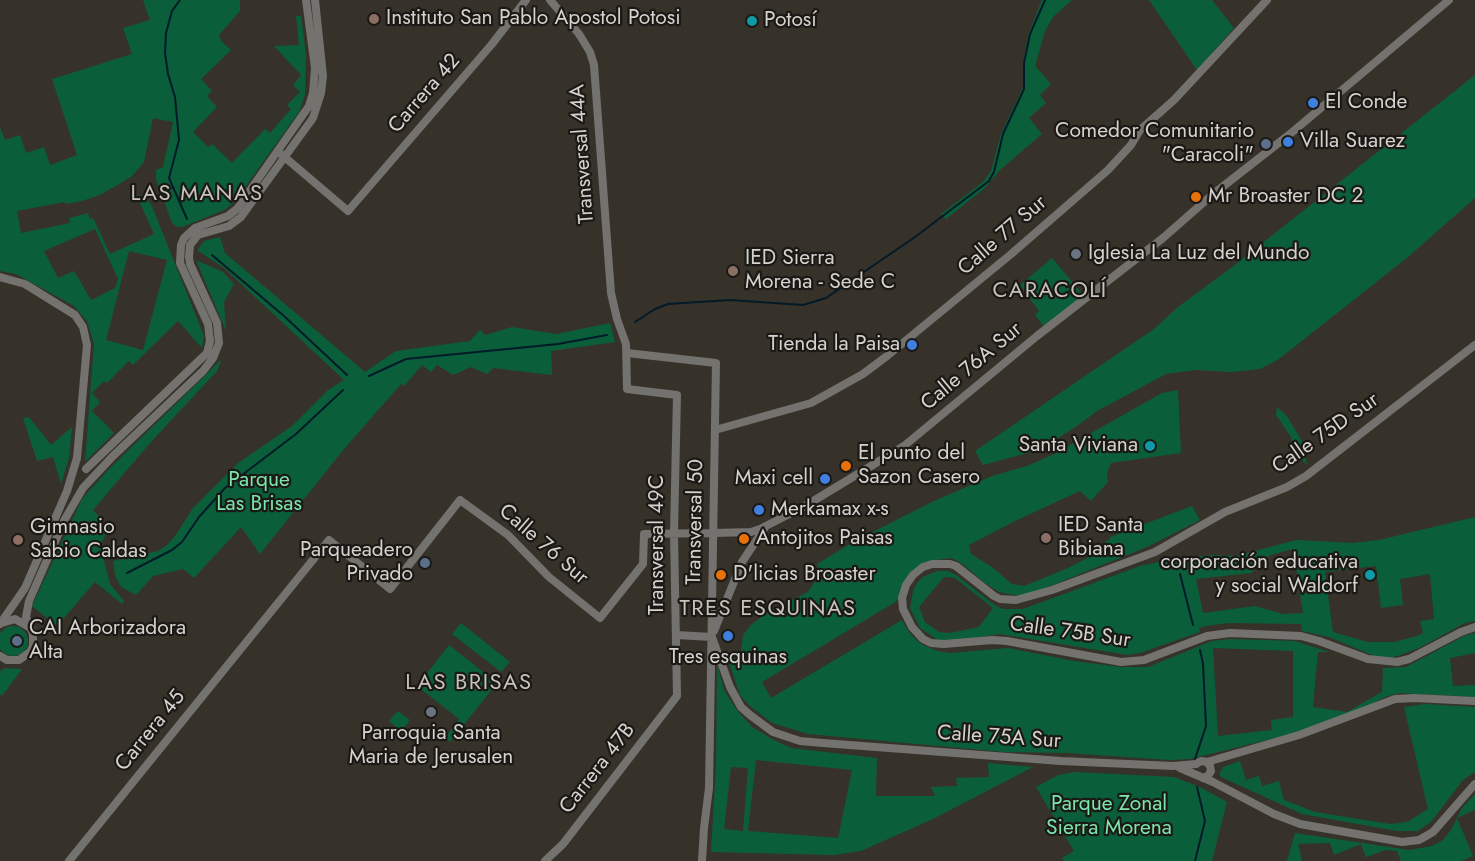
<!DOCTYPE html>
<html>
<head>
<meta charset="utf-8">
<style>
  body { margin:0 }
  canvas { display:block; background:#363129 }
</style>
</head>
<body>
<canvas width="1475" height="861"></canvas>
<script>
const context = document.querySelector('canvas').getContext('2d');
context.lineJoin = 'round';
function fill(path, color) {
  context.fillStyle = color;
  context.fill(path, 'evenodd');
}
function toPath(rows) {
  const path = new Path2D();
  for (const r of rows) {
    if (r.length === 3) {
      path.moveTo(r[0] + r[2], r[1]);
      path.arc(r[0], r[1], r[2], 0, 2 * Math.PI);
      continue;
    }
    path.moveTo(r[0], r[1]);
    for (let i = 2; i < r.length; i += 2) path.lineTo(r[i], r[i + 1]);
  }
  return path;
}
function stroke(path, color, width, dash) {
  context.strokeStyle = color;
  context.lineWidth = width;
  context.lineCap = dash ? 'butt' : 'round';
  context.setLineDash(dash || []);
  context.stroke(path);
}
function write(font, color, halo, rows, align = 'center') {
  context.font = font + ' Jost,sans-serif';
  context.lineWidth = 4.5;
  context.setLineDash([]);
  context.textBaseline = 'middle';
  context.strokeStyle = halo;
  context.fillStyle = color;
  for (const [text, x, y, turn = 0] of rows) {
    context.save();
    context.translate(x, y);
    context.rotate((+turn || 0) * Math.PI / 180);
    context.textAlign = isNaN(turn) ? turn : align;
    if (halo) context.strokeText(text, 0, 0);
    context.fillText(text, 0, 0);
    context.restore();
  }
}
fill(toPath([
  [143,0,240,0,240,11,219,35,221,41,231,50,201,79,212,91,207,96,217,107,193,132,208,147,212,144,232,163,265,129,270,133,291,109,287,105,300,92,293,85,301,75,274,46,299,45,296,16,301,16,306,55,305,95,299,112,235,201,226,209,212,215,182,227,177,227,172,223,156,179,156,170,163,167,173,122,153,118,144,162,131,177,100,195,82,201,65,204,65,202,17,211,21,233,70,223,69,218,88,213,90,219,93,218,110,254,154,234,136,194,147,200,151,204,204,336,202,348,178,321,133,365,129,361,107,383,104,381,92,393,100,402,92,411,114,433,85,462,94,344,87,321,74,306,16,274,0,271,0,127,5,140,20,135,26,153,44,147,50,165,77,155,52,79,132,54,123,28,150,20],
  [95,229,118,279,115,288,91,300,74,271,58,278,44,251],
  [129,251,167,260,143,350,106,340],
  [1042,0,1072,0,1053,17,1045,31,1035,66,1051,84,1040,95,1046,103,1029,118,1042,134,1000,170,985,188,946,219,941,214,983,182,991,171,1001,134,1024,85,1023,64,1028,35],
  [1149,0,1212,0,1234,28,1197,70],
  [1475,75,1475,198,1408,257,1279,359,1260,369,1232,372,1195,370,1166,374,1097,411,1077,426,1039,450,983,465,975,451,1154,329,1178,307,1232,267],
  [220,237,225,253,365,372,396,351,470,341,480,330,485,335,512,327,556,334,610,323,615,342,551,351,552,375,493,368,487,374,471,367,453,375,437,365,431,372,422,365,404,386,401,384,344,449,260,554,241,527,194,578,183,569,153,576,136,595,121,587,115,575,113,561,158,551,167,545,175,536,193,508,238,463,292,426,328,390,344,380,224,268,197,250,204,241],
  [1052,258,1085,297,1045,328,1035,315,1039,311,1020,285],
  [196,260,223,272,234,284,224,302,226,331],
  [222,359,217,371,150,443,93,510,109,528,101,544,103,556,110,584,124,601,122,604,95,582,57,626,32,606,82,499,108,470],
  [1178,390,1181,453,1111,463,1107,473,1108,482,1091,501,1080,491,1015,521,969,545,971,554,992,567,1012,584,1024,586,1068,568,1093,555,1091,551,1110,539,1110,537,1192,506,1200,520,1147,547,1033,593,1019,596,999,592,985,583,961,563,952,558,928,561,918,566,900,592,897,601,762,682,771,698,902,620,910,634,921,644,937,651,951,653,1008,648,1074,661,1121,667,1148,667,1212,641,1231,639,1295,641,1329,652,1318,652,1313,707,1347,712,1382,692,1383,668,1406,667,1464,636,1475,633,1475,653,1450,658,1453,686,1475,685,1475,697,1400,693,1385,697,1353,713,1295,733,1190,759,1170,760,1067,753,1004,752,808,734,772,723,750,706,740,695,728,659,740,657,743,635,751,625,765,614,808,592,819,575,817,564,855,541,934,501,992,476,1027,466,1054,454,1162,393],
  [1213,648,1293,651,1293,717,1271,720,1272,730,1218,736],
  [1277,407,1287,416,1303,443,1307,465,1295,454,1291,437,1276,415],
  [29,417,51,445,72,427,69,458,61,484,53,457,37,461,23,418],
  [1475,517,1475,621,1465,623,1419,648,1392,658,1377,657,1329,637,1302,631,1301,624,1229,623,1206,626,1199,628,1200,632,1140,653,1127,655,1000,634,948,642,938,640,920,628,910,608,913,591,917,583,923,577,937,571,948,571,956,575,996,606,1003,609,1023,609,1140,566,1163,561,1211,555,1236,556,1296,540,1352,543,1379,540],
  [1293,549,1303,613,1283,614,1255,606,1203,613,1196,579,1251,573,1270,555],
  [1376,566,1381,608,1403,605,1400,579,1430,574,1434,619,1420,621,1423,633,1417,636,1394,642,1368,642,1333,632,1325,572],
  [944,577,955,578,993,608,979,627,950,633,939,632,925,622,919,607],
  [461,623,510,662,501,672,452,634],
  [13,641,15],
  [449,645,497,683,450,742,445,738,459,719,417,686],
  [717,663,724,690,736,709,752,727,772,739,791,748,877,758,876,796,935,796,931,787,957,786,956,778,989,777,988,763,1033,767,933,819,861,851,834,855,711,852,716,767],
  [756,760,852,770,838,838,748,831],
  [731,767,748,768,743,831,724,829],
  [5,668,22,669,2,696,0,694,0,671],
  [1425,704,1475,707,1475,772,1463,780,1431,822,1418,831,1397,831,1302,814,1221,777,1219,774,1223,767,1240,761,1246,780,1259,776,1262,786,1279,781,1284,800,1315,812,1390,824,1407,822,1428,809,1404,707],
  [398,711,410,720,401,731,389,721],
  [1075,772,1174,777,1200,787,1227,802,1212,861,1064,861,1062,858,1074,851,1036,787,1058,775],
  [1475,794,1475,810,1457,818,1473,856,1461,861,1401,861,1397,851,1386,850,1366,857,1361,844,1334,855,1330,843,1298,844,1302,861,1287,861,1295,833,1409,850,1432,846,1443,840,1451,830,1462,808]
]), '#0a5f3a');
stroke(toPath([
  [180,0,172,11,166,33,165,53,168,74,175,97,179,140,169,178,187,219],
  [212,255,284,316,347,375],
  [635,322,655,309,668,304,730,300,803,305,826,298,915,237,989,181,994,172,1003,134,1024,89,1024,63,1030,34,1045,0],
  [369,376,406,359,558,344,607,335],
  [127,573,172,550,182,542,199,517,225,488,296,434,343,390],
  [1180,574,1193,625],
  [1195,759,1206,726,1203,664,1200,650],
  [1195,861,1205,821,1197,787]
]), '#031a28', 2);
stroke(toPath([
  [281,154,348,211,492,44,526,0],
  [0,277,25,284,75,315,83,327,87,345,77,458,67,491,25,588,0,624],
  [1475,345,1306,476,1287,487,1225,512,1155,552,1052,590,1016,600,1000,599,994,596,956,566,950,564,932,564,923,567,913,575,906,585,902,598,903,609,912,627,923,639,931,643,944,644,992,640,1007,641,1121,662,1144,660,1207,636,1230,633,1301,636,1319,641,1368,659,1397,662,1409,659,1461,632,1475,627],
  [627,353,716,363,709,788,704,828,702,861],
  [715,430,811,403,863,374,887,356,1010,255,1108,170,1131,145,1140,130,1174,100,1267,0],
  [86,469,207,353,210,341,208,324,180,263,181,245,184,238,195,228,228,216,237,209,309,106,313,93,315,68,306,0],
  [2,623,15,619,29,627],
  [714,631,742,562,764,529],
  [676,635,712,637],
  [712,637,730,687,741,707,750,715,773,732,800,741,823,743,1061,761,1173,766,1196,764,1201,761,1207,762,1299,735,1395,699,1414,698,1475,701],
  [0,656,7,660,19,660,30,652,33,646,33,634,26,617,29,601,65,519,83,488,113,456,203,371,213,358,219,343,217,323,190,264,189,257,190,245,198,235,229,226,241,217,313,118,321,93,323,76,315,0],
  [1180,768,1213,782,1274,814,1300,824,1402,842,1419,840,1433,832,1475,784],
  [1203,778,1208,776,1211,771,1210,766,1207,762],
  [69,861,329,540,390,589,460,500,508,535,549,577,600,618,643,564,644,534,714,533,751,532,760,529,805,506,904,446,1037,336,1163,238,1212,195,1290,134,1449,0],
  [545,861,563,844,677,696,674,533,677,395,627,389,626,344,617,319,611,293,594,65,590,52,579,34,550,0]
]), '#74726e', 8);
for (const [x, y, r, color] of [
  [374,19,6,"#8d6e63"],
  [752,21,6,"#0f9aa8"],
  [1313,103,6,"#3f7fe0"],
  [1288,142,6,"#3f7fe0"],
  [1266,144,6,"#5c6f8a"],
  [1196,197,6,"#e8710a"],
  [1076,254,6,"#6b7280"],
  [733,271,6,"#8d6e63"],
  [912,345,6,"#3f7fe0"],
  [1150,446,6,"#0f9aa8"],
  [846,466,6,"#e8710a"],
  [825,479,6,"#3f7fe0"],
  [759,510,6,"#3f7fe0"],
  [1046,538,6,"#8d6e63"],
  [744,539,6,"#e8710a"],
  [18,540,6,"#8d6e63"],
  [425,563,6,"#5c6f8a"],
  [721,575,6,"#e8710a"],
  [1370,575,6,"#0f9aa8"],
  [728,636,6,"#3f7fe0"],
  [17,641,6,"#5c6f8a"],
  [431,712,6,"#6b7280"]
]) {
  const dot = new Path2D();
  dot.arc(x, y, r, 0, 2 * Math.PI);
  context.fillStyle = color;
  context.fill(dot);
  stroke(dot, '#1b1916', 2);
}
write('21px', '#d5d2cd', '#1b1916', [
  ["Instituto San Pablo Apostol Potosi",386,19],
  ["Potosí",764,21],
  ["El Conde",1325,103],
  ["Comedor Comunitario",1254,132,"right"],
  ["\"Caracoli\"",1254,156,"right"],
  ["Villa Suarez",1300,142],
  ["Mr Broaster DC 2",1208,197],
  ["Iglesia La Luz del Mundo",1088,254],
  ["IED Sierra",745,259],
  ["Morena - Sede C",745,283],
  ["Tienda la Paisa",900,345,"right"],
  ["Santa Viviana",1138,446,"right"],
  ["El punto del",858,454],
  ["Sazon Casero",858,478],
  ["Maxi cell",813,479,"right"],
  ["Merkamax x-s",771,510],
  ["IED Santa",1058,526],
  ["Bibiana",1058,550],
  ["Gimnasio",30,528],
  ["Sabio Caldas",30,552],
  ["Antojitos Paisas",756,539],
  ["Parqueadero",413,551,"right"],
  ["Privado",413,575,"right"],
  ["corporación educativa",1358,563,"right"],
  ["y social Waldorf",1358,587,"right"],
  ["D'licias Broaster",733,575],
  ["CAI Arborizadora",29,629],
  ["Alta",29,653],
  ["Tres esquinas",728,658,"center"],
  ["Parroquia Santa",431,734,"center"],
  ["Maria de Jerusalen",431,758,"center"]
], 'left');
write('21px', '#d5d2cd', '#1b1916', [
  ["Carrera 42",425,94,-49],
  ["Transversal 44A",583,154,-94],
  ["Calle 77 Sur",1003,236,-41],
  ["Calle 76A Sur",972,367,-40],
  ["Calle 75D Sur",1326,434,-35],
  ["Transversal 50",696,522,-89],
  ["Calle 76 Sur",543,545,41],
  ["Transversal 49C",658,545,-90],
  ["Calle 75B Sur",1070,633,8],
  ["Carrera 45",151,731,-51],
  ["Calle 75A Sur",999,738,4],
  ["Carrera 47B",598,769,-52]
]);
write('21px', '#7ce6aa', '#1b1916', [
  ["Parque",259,481],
  ["Las Brisas",259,505],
  ["Parque Zonal",1109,805],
  ["Sierra Morena",1109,829]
]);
context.letterSpacing = '1.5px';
write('22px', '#c9c2b9', '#1b1916', [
  ["LAS MANAS",197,195],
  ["CARACOLÍ",1050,292],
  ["TRES ESQUINAS",768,610],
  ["LAS BRISAS",469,684]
]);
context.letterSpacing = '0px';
</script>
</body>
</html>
